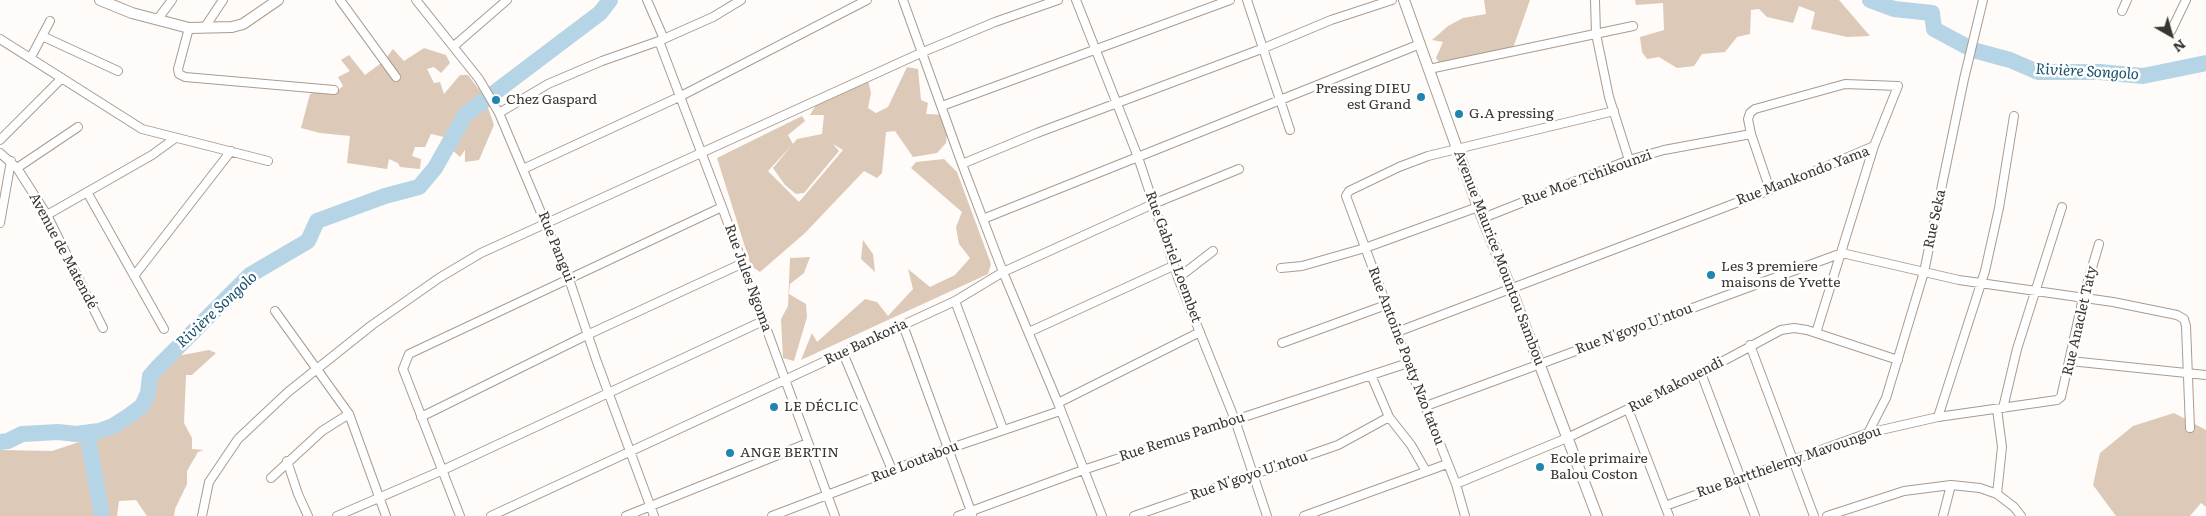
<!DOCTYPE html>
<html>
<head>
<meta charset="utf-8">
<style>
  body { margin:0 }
  #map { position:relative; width:2206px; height:516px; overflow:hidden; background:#fefbf8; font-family:Literata,serif }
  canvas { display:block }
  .north { position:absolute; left:2146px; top:10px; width:50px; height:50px; -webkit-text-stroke:4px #fff; paint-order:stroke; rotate:142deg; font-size:14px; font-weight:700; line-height:20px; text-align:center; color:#3a352f }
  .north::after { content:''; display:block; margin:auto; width:18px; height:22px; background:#3a352f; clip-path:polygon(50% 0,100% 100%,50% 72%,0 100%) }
</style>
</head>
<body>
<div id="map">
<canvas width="2206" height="516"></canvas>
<div class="north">N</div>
</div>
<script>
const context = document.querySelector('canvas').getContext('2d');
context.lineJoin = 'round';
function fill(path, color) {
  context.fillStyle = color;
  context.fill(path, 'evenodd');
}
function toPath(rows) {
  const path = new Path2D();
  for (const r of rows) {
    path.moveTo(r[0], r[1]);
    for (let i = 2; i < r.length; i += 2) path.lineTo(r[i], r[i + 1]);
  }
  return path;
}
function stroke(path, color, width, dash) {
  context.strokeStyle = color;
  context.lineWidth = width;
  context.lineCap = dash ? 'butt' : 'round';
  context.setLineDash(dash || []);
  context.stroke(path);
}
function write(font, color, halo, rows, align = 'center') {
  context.font = font + ' Literata,serif';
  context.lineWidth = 5;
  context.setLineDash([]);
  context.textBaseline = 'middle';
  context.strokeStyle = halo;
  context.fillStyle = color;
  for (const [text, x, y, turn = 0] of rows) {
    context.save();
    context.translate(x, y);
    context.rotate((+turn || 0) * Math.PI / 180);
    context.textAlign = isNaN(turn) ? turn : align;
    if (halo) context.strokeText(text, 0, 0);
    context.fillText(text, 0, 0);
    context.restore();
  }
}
fill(toPath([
  [1484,0,1530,0,1512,51,1442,67,1436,58,1443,42,1432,40,1448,26,1463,18,1486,14],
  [1635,0,1839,0,1870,36,1847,37,1811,29,1815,12,1799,6,1793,23,1767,17,1759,9,1751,10,1750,34,1737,37,1725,52,1702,54,1694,66,1677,68,1659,57,1647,59,1642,52,1640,37,1664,30,1663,3,1636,5],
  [424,48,446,55,450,63,441,73,434,67,427,69,434,83,440,82,444,94,460,75,468,75,484,96,494,125,479,160,465,162,465,150,460,157,448,146,444,152,439,151,444,137,431,134,425,147,415,147,412,156,421,159,420,169,400,167,398,163,389,159,387,169,347,163,350,136,320,133,301,128,310,94,329,89,336,92,343,86,338,77,350,71,341,60,349,55,365,75,384,61,393,49,404,61],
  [907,67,918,69,921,100,928,103,926,114,949,115,946,143,937,153,913,157,895,131,886,132,882,173,877,178,864,171,805,233,760,272,751,266,717,158,802,116,805,121,788,135,793,144,768,171,799,202,843,150,833,144,839,151,804,193,796,194,785,185,773,168,797,139,822,134,824,115,810,115,816,105,868,80,871,93,868,108,876,113,888,107],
  [944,159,957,172,991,264,988,274,801,360,812,333,817,342,865,299,877,302,888,316,913,289,908,269,930,287,955,275,970,258,959,244,956,227,962,212,911,168,916,162],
  [863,240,873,254,875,272,861,259],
  [810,257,804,273,790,284,789,294,806,304,807,317,794,361,783,358,781,319,788,306,790,258],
  [209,350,216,353,192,375,186,375,184,423,192,438,192,449,204,450,198,452,187,471,187,484,175,509,174,516,147,516,136,500,119,501,117,516,0,516,0,450,52,451,79,442,79,433,101,429,137,407,149,390,152,372,166,358],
  [2174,413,2206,430,2206,507,2201,503,2190,516,2116,516,2093,485,2100,453,2133,426]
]), '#dcc9b8');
stroke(toPath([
  [1870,0,1894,9,1932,13,1934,29,1973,50,2010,60,2038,72,2100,72,2143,76,2206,63],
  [87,433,102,516],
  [0,442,8,441,22,434,58,432,76,434,99,431,113,426,130,415,142,406,148,393,150,376,157,368,250,275,308,241,317,221,385,196,419,187,435,168,465,115,600,13,610,0]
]), '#b5d5e7', 16);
const minor = toPath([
  [340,0,396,77],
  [416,0,479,79,499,113,569,279,597,362,654,516],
  [647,0,664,39],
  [903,0,962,164,1003,272,1058,403,1102,516],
  [1076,0,1138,157,1178,278,1235,420,1267,516],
  [1247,0,1290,130],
  [1595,0,1596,34,1609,97,1629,160],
  [2122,11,2127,0],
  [157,20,172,0],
  [205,27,223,0],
  [189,28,178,69,179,74,185,77,334,90],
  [2171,31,2186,0],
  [42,36,118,71],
  [0,39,142,129,268,161],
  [659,41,722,207,835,516],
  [454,46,507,0],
  [31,57,50,21],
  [1429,69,1633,26],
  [942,106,1230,0],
  [499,113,548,84,602,61,659,41,713,17,741,0],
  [0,140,62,78],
  [0,153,17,168,47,215,103,328],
  [962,164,1037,133,1264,48,1331,20,1392,0],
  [17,168,78,127],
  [523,169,679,97,867,0],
  [1770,190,1751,134,1748,119,1750,113,1755,109,1845,84,1898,86,1874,146,1816,333],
  [87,192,164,329],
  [47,215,152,155,174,139],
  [1483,218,1629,160,1664,150,1751,134],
  [983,219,1420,44],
  [0,223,11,161],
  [1842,253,1959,280,2113,302,2177,315,2184,319,2186,326,2190,428],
  [1281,268,1302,266,1365,248,1478,207],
  [134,276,231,151],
  [1178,278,1213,251],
  [955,301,1003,429],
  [275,311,349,414,386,516],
  [903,325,972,514],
  [1029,332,1173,266],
  [1397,332,1770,190,1874,146],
  [1282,343,1386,305],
  [1750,345,1814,516],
  [843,353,892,470],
  [2070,361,2206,375],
  [1701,373,1755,516],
  [1371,375,1389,417,1411,445,1426,471],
  [1058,403,1200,332],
  [1426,406,1842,253],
  [2003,408,2017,349,2062,207],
  [1628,409,1669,516],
  [421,417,587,335,741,264],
  [1938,417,1985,271,1999,208,2014,116],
  [1868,433,1886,398,1924,272,1964,79,1983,0],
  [287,461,298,494,308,516],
  [271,478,322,431,349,414],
  [1456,484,1567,438,1628,409,1701,373,1781,330,1794,328,1807,330,1898,360],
  [1997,494,2002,447,1997,409],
  [1665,506,1868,433,1938,417,2057,400,2061,397,2083,298,2099,244],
  [202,516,209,482,238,439,288,392,372,325,439,278,481,253,923,52,995,22,1058,0],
  [337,516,443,470,763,321],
  [460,516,403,369,409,354,722,207],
  [491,516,955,301,1003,272,1153,204,1239,169],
  [626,516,808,443],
  [772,516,948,449,1060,411],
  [958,516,1083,470,1408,363],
  [1134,516,1338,445,1389,417],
  [1304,516,1447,464],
  [1465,516,1456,484,1408,363,1346,196,1349,191,1399,167,1428,156,1614,111],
  [1827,516,1904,491,1951,485,1980,488,1997,494,2014,507,2021,516],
  [1943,516,1951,485]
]);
const tertiary = toPath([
  [100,0,132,13,189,28,232,27,243,24,278,0],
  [1404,0,1478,207,1511,289,1597,516]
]);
stroke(minor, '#aa9b8e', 10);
stroke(tertiary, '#aa9b8e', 12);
stroke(minor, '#fff', 8);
stroke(tertiary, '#fff', 10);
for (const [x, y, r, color] of [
  [1421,97,5,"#2185af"],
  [496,100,5,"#2185af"],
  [1459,114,5,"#2185af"],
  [1711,275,5,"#2185af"],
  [774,407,5,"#2185af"],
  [730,453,5,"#2185af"],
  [1540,467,5,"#2185af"]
]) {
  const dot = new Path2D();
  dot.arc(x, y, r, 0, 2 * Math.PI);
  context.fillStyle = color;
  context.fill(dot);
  stroke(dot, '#fff', 2);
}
write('14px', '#3a352f', '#fff', [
  ["Pressing DIEU",1411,89,"right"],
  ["est Grand",1411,105,"right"],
  ["Chez Gaspard",506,100],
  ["G.A pressing",1469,114],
  ["Les 3 premiere",1721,267],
  ["maisons de Yvette",1721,283],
  ["LE DÉCLIC",784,407],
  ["ANGE BERTIN",740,453],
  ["Ecole primaire",1550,459],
  ["Balou Coston",1550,475]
], 'left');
write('14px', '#3a352f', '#fff', [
  ["Rue Mankondo Yama",1803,176,-21],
  ["Rue Moe Tchikounzi",1587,178,-20],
  ["Rue Seka",1935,219,-78],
  ["Rue Pangui",556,247,68],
  ["Avenue de Matendé",63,251,62],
  ["Rue Gabriel Loembet",1173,257,70],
  ["Avenue Maurice Mountou Sambou",1499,258,69],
  ["Rue Jules Ngoma",748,278,70],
  ["Rue Anaclet Taty",2080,321,-77],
  ["Rue N'goyo U'ntou",1634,329,-20],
  ["Rue Bankoria",866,342,-25],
  ["Rue Antoine Poaty Nzo tatou",1406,356,69],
  ["Rue Makouendi",1676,385,-27],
  ["Rue Remus Pambou",1182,437,-18],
  ["Rue Loutabou",915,462,-21],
  ["Rue Bartthelemy Mavoungou",1789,462,-19],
  ["Rue N'goyo U'ntou",1249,476,-19]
]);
write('italic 15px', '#16506a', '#fff', [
  ["Rivière Songolo",2087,72,3],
  ["Rivière Songolo",217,310,-43]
]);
</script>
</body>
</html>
